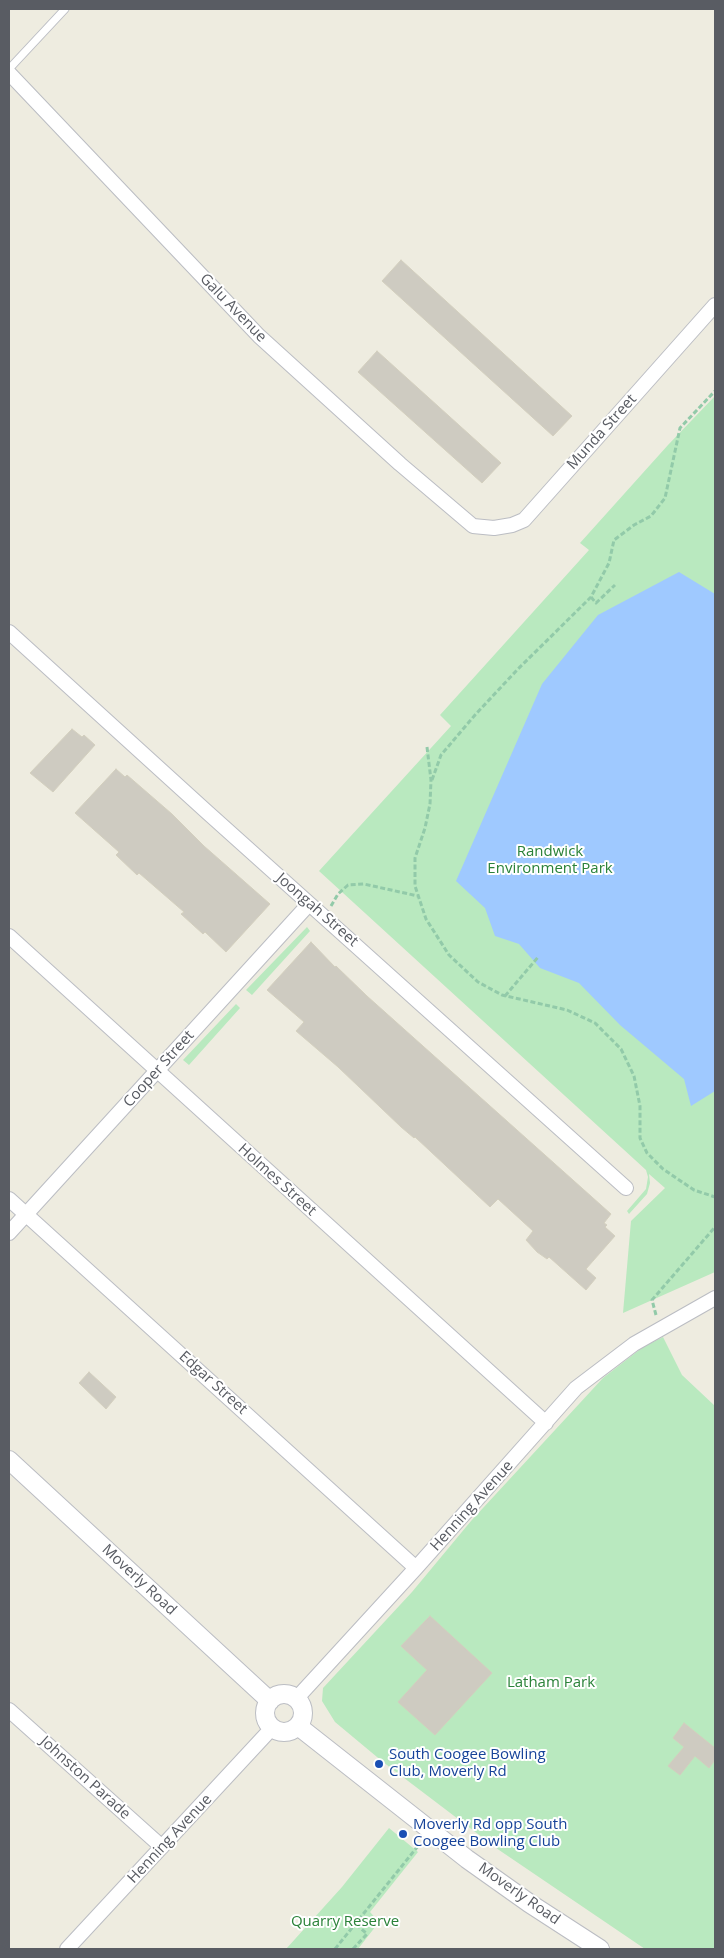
<!DOCTYPE html>
<html>
<head>
<meta charset="utf-8">
<style>
  body { margin:0 }
  #map { position:relative; width:724px; height:1958px; overflow:hidden; background:#eeece0; font-family:"Open Sans",sans-serif }
  canvas { display:block }
  .frame { position:absolute; inset:0; border:10px solid #595c63; pointer-events:none }
</style>
</head>
<body>
<div id="map">
<canvas width="724" height="1958"></canvas>
<div class="frame"></div>
</div>
<script>
const context = document.querySelector('canvas').getContext('2d');
context.lineJoin = 'round';
function fill(path, color) {
  context.fillStyle = color;
  context.fill(path, 'evenodd');
}
function toPath(rows) {
  const path = new Path2D();
  for (const r of rows) {
    if (r.length === 3) {
      path.moveTo(r[0] + r[2], r[1]);
      path.arc(r[0], r[1], r[2], 0, 2 * Math.PI);
      continue;
    }
    path.moveTo(r[0], r[1]);
    for (let i = 2; i < r.length; i += 2) path.lineTo(r[i], r[i + 1]);
  }
  return path;
}
function stroke(path, color, width, dash) {
  context.strokeStyle = color;
  context.lineWidth = width;
  context.lineCap = dash ? 'butt' : 'round';
  context.setLineDash(dash || []);
  context.stroke(path);
}
function write(font, color, halo, rows, align = 'center') {
  context.font = font + ' "Open Sans",sans-serif';
  context.lineWidth = 4;
  context.setLineDash([]);
  context.textBaseline = 'middle';
  context.strokeStyle = halo;
  context.fillStyle = color;
  for (const [text, x, y, turn = 0] of rows) {
    context.save();
    context.translate(x, y);
    context.rotate((+turn || 0) * Math.PI / 180);
    context.textAlign = isNaN(turn) ? turn : align;
    if (halo) context.strokeText(text, 0, 0);
    context.fillText(text, 0, 0);
    context.restore();
  }
}
fill(toPath([
  [715,396,715,1272,623,1313,631,1221,665,1188,649,1174,650,1183,647,1194,629,1214,627,1211,646,1189,648,1177,646,1170,319,871,451,726,440,715,589,550,580,543,668,445],
  [307,927,310,931,252,995,246,990],
  [236,1004,240,1008,189,1065,183,1060],
  [663,1337,682,1375,715,1406,715,1949,645,1949,499,1850,383,1762,335,1722,322,1701,323,1688,412,1592,471,1521,603,1378,643,1347],
  [389,1828,418,1852,370,1912,379,1922,358,1949,286,1949,342,1887]
]), '#b9e9bf');
fill(toPath([
  [679,572,715,594,715,1091,691,1106,684,1079,620,1025,579,983,540,968,519,944,495,936,485,908,456,881,542,684,598,615]
]), '#9fc9ff');
const building = toPath([
  [401,260,572,416,553,436,382,281,401,260],
  [377,351,501,463,482,483,358,372,377,351],
  [72,729,82,737,84,735,95,745,53,792,30,773,72,729],
  [116,769,125,777,127,775,172,814,204,846,270,904,226,952,205,932,203,934,181,914,184,912,139,873,137,875,116,855,119,852,75,813,116,769],
  [311,942,335,967,336,966,367,996,611,1214,604,1223,607,1225,605,1227,615,1236,586,1269,596,1278,586,1290,549,1257,547,1259,537,1252,526,1240,533,1231,498,1199,490,1207,415,1137,414,1138,401,1127,338,1067,296,1031,304,1022,267,990,311,942],
  [89,1372,116,1397,106,1409,79,1383,89,1372],
  [430,1616,492,1673,435,1735,398,1702,427,1670,401,1646,430,1616],
  [684,1723,715,1748,715,1760,709,1768,695,1756,680,1775,668,1766,684,1747,673,1738,684,1723]
]);
fill(building, '#cecbc1');
stroke(building, '#d3cfbe', 1);
const service = toPath([
  [9,69,65,9]
]);
const minor = toPath([
  [9,73,259,336,400,464,473,526,494,528,512,525,524,520,715,305],
  [9,632,207,812,626,1188],
  [9,936,546,1423],
  [9,1199,416,1568],
  [9,1233,309,904],
  [296,1699,416,1568,576,1388,634,1344,715,1298],
  [9,1710,162,1847],
  [67,1949,272,1728]
]);
const tertiary = toPath([
  [9,1460,270,1701],
  [284,1713,19],
  [298,1726,467,1859,529,1903,600,1949]
]);
stroke(service, '#bbbdc3', 9);
stroke(minor, '#bbbdc3', 16);
stroke(tertiary, '#bbbdc3', 20);
stroke(toPath([
  [591,597,596,603,615,585],
  [427,747,431,780,430,804,425,828,415,858,415,886,426,919,449,955,478,982,502,995,567,1010,595,1023,621,1049,634,1076,640,1106,640,1138,647,1153,663,1169,694,1190,715,1197],
  [432,780,441,755,475,715,517,670,591,597,609,563,614,540,634,525,651,516,665,498,680,428,715,391],
  [331,906,338,894,348,885,364,884,418,896],
  [505,996,539,956],
  [656,1315,652,1300,715,1227],
  [335,1949,418,1846],
  [353,1949,367,1934,355,1923]
]), '#92caa9', 3, [5, 2.5]);
stroke(service, '#fff', 7);
stroke(minor, '#fff', 14);
stroke(tertiary, '#fff', 18);
for (const [x, y, r, color] of [
  [379,1764,5,"#1a4fb4"],
  [403,1834,5,"#1a4fb4"]
]) {
  const dot = new Path2D();
  dot.arc(x, y, r, 0, 2 * Math.PI);
  context.fillStyle = color;
  context.fill(dot);
  stroke(dot, '#fff', 2);
}
write('15px', '#595c63', '#fff', [
  ["Galu Avenue",233,308,46],
  ["Munda Street",602,432,-48],
  ["Joongah Street",317,910,41],
  ["Cooper Street",159,1069,-48],
  ["Holmes Street",277,1180,42],
  ["Edgar Street",213,1383,42],
  ["Henning Avenue",472,1506,-48],
  ["Moverly Road",139,1580,43],
  ["Johnston Parade",85,1778,42],
  ["Henning Avenue",170,1839,-47],
  ["Moverly Road",519,1894,35]
]);
write('15px', '#2a8239', '#fff', [
  ["Randwick",550,852],
  ["Environment Park",550,869],
  ["Latham Park",551,1683],
  ["Quarry Reserve",345,1922]
]);
write('15px', '#164399', '#fff', [
  ["South Coogee Bowling",389,1755],
  ["Club, Moverly Rd",389,1772],
  ["Moverly Rd opp South",413,1825],
  ["Coogee Bowling Club",413,1842]
], 'left');
</script>
</body>
</html>
